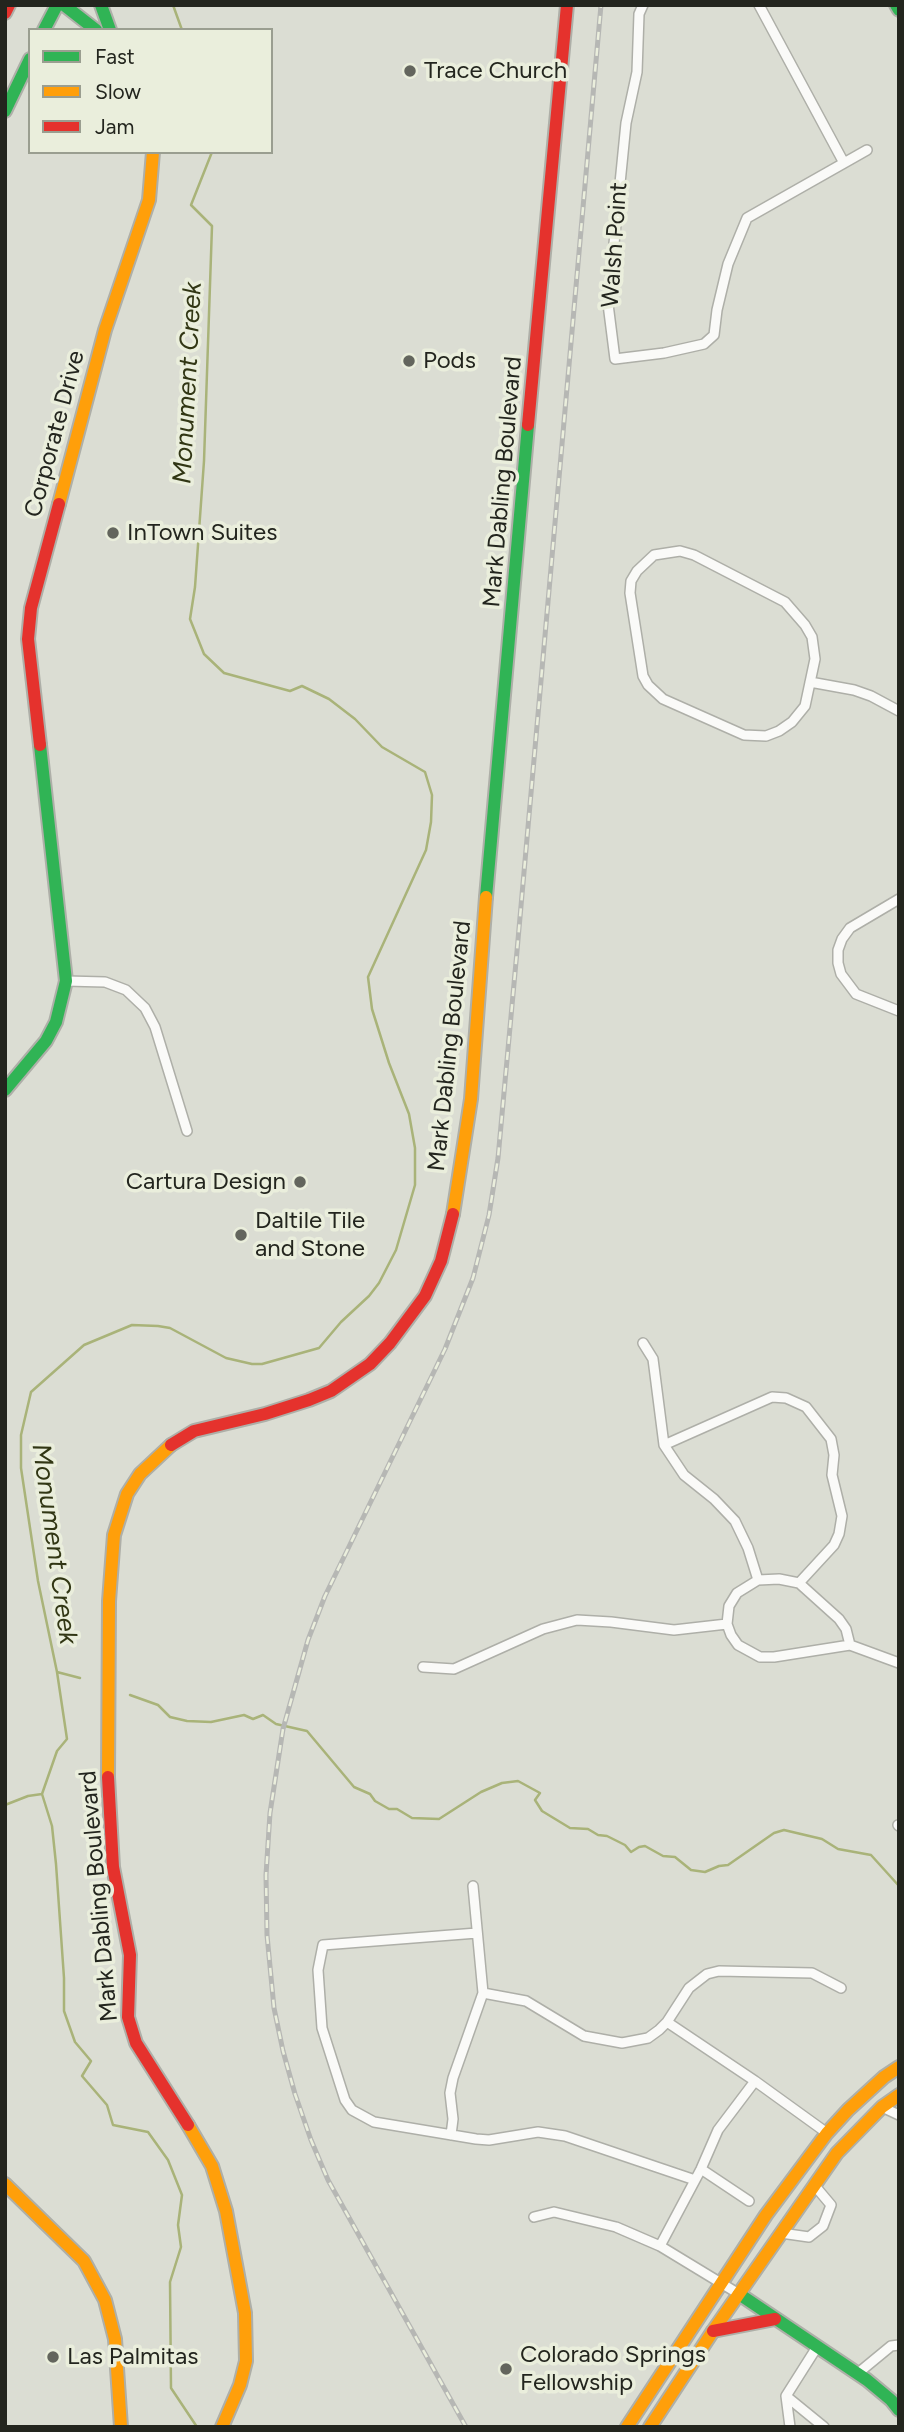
<!DOCTYPE html>
<html>
<head>
<meta charset="utf-8">
<style>
  body { margin:0 }
  #map { position:relative; width:904px; height:2432px; overflow:hidden; background:#dbddd3; font-family:Figtree,sans-serif }
  canvas { display:block }
  .frame { position:absolute; inset:0; border:7px solid #23251e; pointer-events:none }
  .legend { position:absolute; left:28px; top:28px; width:245px; height:126px; box-sizing:border-box; background:#eaeedc; border:2px solid #9a9e90; margin:0; padding:9px 12px; list-style:none; font-size:21px; color:#23251e }
  .legend li { display:flex; align-items:center; gap:14px; height:35px }
  .legend b { width:35px; border:2px solid #9a9e90 }
</style>
</head>
<body>
<div id="map">
<canvas width="904" height="2432"></canvas>
<div class="frame"></div>
<ul class="legend">
<li><b style="height:9px;background:#30b455"></b>Fast</li>
<li><b style="height:9px;background:#ff9f0a"></b>Slow</li>
<li><b style="height:9px;background:#e5322d"></b>Jam</li>
</ul>
</div>
<script>
const context = document.querySelector('canvas').getContext('2d');
context.lineJoin = 'round';
function toPath(rows) {
  const path = new Path2D();
  for (const r of rows) {
    path.moveTo(r[0], r[1]);
    for (let i = 2; i < r.length; i += 2) path.lineTo(r[i], r[i + 1]);
  }
  return path;
}
function stroke(path, color, width, dash) {
  context.strokeStyle = color;
  context.lineWidth = width;
  context.lineCap = dash ? 'butt' : 'round';
  context.setLineDash(dash || []);
  context.stroke(path);
}
function write(font, color, halo, rows, align = 'center') {
  context.font = font + ' Figtree,sans-serif';
  context.lineWidth = 7;
  context.setLineDash([]);
  context.textBaseline = 'middle';
  context.strokeStyle = halo;
  context.fillStyle = color;
  for (const [text, x, y, turn = 0] of rows) {
    context.save();
    context.translate(x, y);
    context.rotate((+turn || 0) * Math.PI / 180);
    context.textAlign = isNaN(turn) ? turn : align;
    if (halo) context.strokeText(text, 0, 0);
    context.fillText(text, 0, 0);
    context.restore();
  }
}
stroke(toPath([
  [173,5,182,30],
  [57,1672,80,1678],
  [130,1695,158,1705,170,1717,187,1721,211,1722,244,1715,253,1719,263,1715,276,1724,307,1731,354,1787,370,1794,375,1801,389,1809,397,1809,412,1818,439,1819,481,1792,502,1783,518,1781,540,1793,535,1800,542,1811,570,1828,588,1829,598,1835,607,1836,625,1845,631,1852,639,1847,645,1846,663,1856,675,1857,691,1870,705,1872,719,1866,728,1865,774,1833,784,1830,822,1839,838,1849,871,1855,899,1886],
  [5,1805,28,1796,42,1794],
  [197,2427,171,2388,170,2282,181,2247,178,2225,182,2195,168,2160,148,2132,113,2125,107,2105,82,2076,91,2061,75,2042,64,2011,64,1978,56,1864,52,1826,42,1794,57,1751,67,1739,57,1672,38,1581,21,1468,21,1435,31,1392,84,1345,132,1325,158,1326,170,1328,226,1358,252,1364,262,1364,319,1348,341,1322,369,1296,379,1283,396,1250,415,1185,415,1148,409,1114,389,1063,372,1009,368,977,426,850,431,822,432,795,425,772,382,747,355,719,329,699,302,686,290,691,224,673,204,654,190,619,195,587,204,461,212,226,191,205,212,152]
]), '#a9b379', 2.5);
const street = toPath([
  [643,5,639,14,637,72,626,123,608,304,615,359,664,353,704,344,714,335,717,310,728,264,747,218,867,150],
  [759,5,844,163],
  [680,551,694,555,785,602,805,625,812,637,815,659,805,706,792,722,779,731,766,736,744,735,663,699,648,685,643,676,630,593,631,581,637,571,654,555,680,551],
  [810,682,854,690,871,696,899,711],
  [899,899,850,928,842,939,838,950,838,963,841,974,856,994,899,1011],
  [66,981,105,982,126,990,145,1008,155,1027,187,1131],
  [643,1343,653,1359,664,1445,684,1475,714,1499,735,1521,748,1548,758,1580],
  [664,1445,772,1397,786,1398,806,1407,831,1439,834,1455,832,1475,842,1516,839,1534,834,1545,799,1583],
  [850,1645,846,1629,839,1619,799,1583,779,1579,758,1580,737,1593,729,1606,727,1624,731,1635,738,1645,760,1657,774,1657,850,1645,899,1663],
  [423,1667,454,1669,543,1629,577,1620,611,1622,674,1630,727,1624],
  [898,1825,899,1826],
  [477,1933,323,1945,318,1970,322,2028,345,2100,352,2110,374,2122,476,2139,489,2140,538,2132,565,2136,695,2180],
  [483,1993,526,2001,584,2036,622,2043,648,2038,659,2030,667,2022,689,1988,707,1974,719,1971,812,1973,841,1988],
  [667,2022,755,2081,827,2133],
  [882,2107,899,2115],
  [451,2135,453,2119,450,2093,453,2078,483,1993,473,1886],
  [701,2169,749,2201],
  [534,2217,554,2212,616,2227,660,2246,739,2294],
  [781,2233,809,2237,823,2226,831,2205,815,2186],
  [660,2246,701,2169,718,2130,755,2081],
  [857,2374,891,2346,899,2345],
  [786,2396,824,2427],
  [790,2427,786,2396,817,2347]
]);
const fast = toPath([
  [64,5,96,30],
  [101,5,110,30],
  [896,5,899,10],
  [44,30,57,5],
  [5,111,30,59],
  [486,897,528,425],
  [5,1090,46,1041,56,1022,66,981,40,745],
  [739,2294,867,2380,891,2400,899,2410]
]);
const slow = toPath([
  [59,504,105,330,149,200,153,152],
  [453,1214,471,1099,486,897],
  [108,1777,109,1601,114,1535,127,1494,140,1474,171,1445],
  [188,2125,212,2166,226,2211,245,2313,246,2361,240,2385,222,2427],
  [5,2184,84,2261,105,2300,115,2339,121,2427],
  [627,2427,766,2215,827,2133,848,2110,884,2077,899,2067],
  [650,2427,713,2331,837,2153,882,2107,899,2095]
]);
const jam = toPath([
  [5,13,9,5],
  [528,425,567,5],
  [40,745,28,639,31,608,59,504],
  [171,1445,194,1431,265,1414,309,1400,331,1391,370,1364,390,1343,425,1296,441,1261,453,1214],
  [108,1777,113,1867,130,1955,128,2017,136,2043,188,2125],
  [713,2331,775,2319]
]);
stroke(street, '#aeafa8', 12);
stroke(fast, '#aeafa8', 16);
stroke(slow, '#aeafa8', 16);
stroke(jam, '#aeafa8', 16);
stroke(street, '#fafaf8', 9);
stroke(fast, '#30b455', 12);
stroke(slow, '#ff9f0a', 12);
stroke(jam, '#e5322d', 12);
const rail = toPath([
  [466,2427,328,2180,311,2140,295,2094,283,2051,274,2008,267,1935,266,1875,270,1813,283,1729,308,1640,325,1596,445,1349,473,1278,489,1215,498,1158,517,951,601,5]
]);
stroke(rail, '#b6b7b4', 5);
stroke(rail, '#eaeedc', 2.5, [8]);
for (const [x, y, r, color] of [
  [410,71,7,"#63655d"],
  [409,361,7,"#63655d"],
  [113,533,7,"#63655d"],
  [300,1182,7,"#63655d"],
  [241,1235,7,"#63655d"],
  [53,2357,7,"#63655d"],
  [506,2369,7,"#63655d"]
]) {
  const dot = new Path2D();
  dot.arc(x, y, r, 0, 2 * Math.PI);
  context.fillStyle = color;
  context.fill(dot);
  stroke(dot, '#eaeedc', 2.5);
}
write('24px', '#23251e', '#eaeedc', [
  ["Trace Church",424,71],
  ["Pods",423,361],
  ["InTown Suites",127,533],
  ["Cartura Design",286,1182,"right"],
  ["Daltile Tile",255,1221],
  ["and Stone",255,1249],
  ["Colorado Springs",520,2355],
  ["Fellowship",520,2383],
  ["Las Palmitas",67,2357]
], 'left');
write('24px', '#23251e', '#eaeedc', [
  ["Walsh Point",615,245,-86],
  ["Corporate Drive",55,434,-75],
  ["Mark Dabling Boulevard",503,482,-85],
  ["Mark Dabling Boulevard",450,1046,-84],
  ["Mark Dabling Boulevard",99,1896,-95]
]);
write('italic 26px', '#313614', '#eaeedc', [
  ["Monument Creek",188,383,-87],
  ["Monument Creek",54,1544,82]
]);
</script>
</body>
</html>
